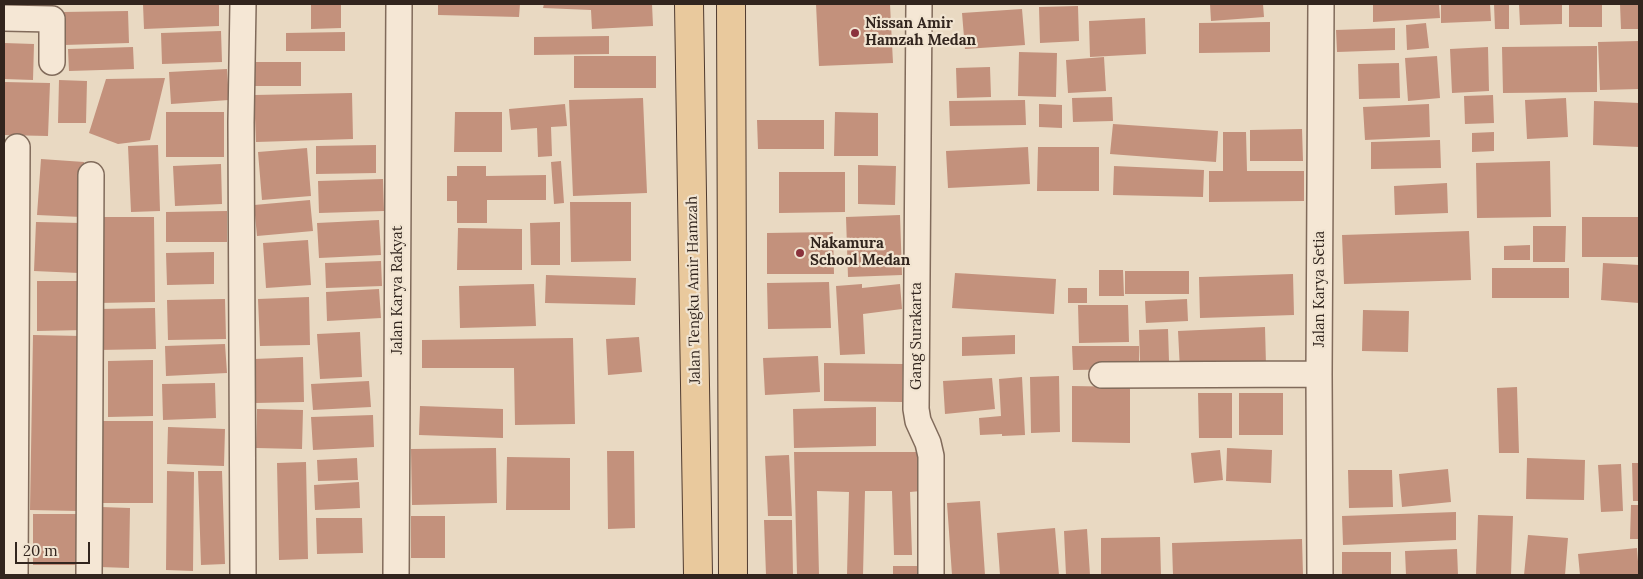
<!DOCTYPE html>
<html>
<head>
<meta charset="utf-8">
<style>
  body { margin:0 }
  #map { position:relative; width:1643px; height:579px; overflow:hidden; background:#e9d9c2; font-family:Lora,serif }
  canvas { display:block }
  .frame { position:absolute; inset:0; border:5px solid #32251e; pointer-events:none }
  .scale { position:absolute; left:15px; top:542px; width:75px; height:22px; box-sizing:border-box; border:2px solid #32251e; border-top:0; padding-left:6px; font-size:15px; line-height:18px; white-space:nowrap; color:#32251e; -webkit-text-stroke:4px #f1e4d1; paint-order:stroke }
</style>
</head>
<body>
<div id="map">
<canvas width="1643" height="579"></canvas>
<div class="frame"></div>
<div class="scale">20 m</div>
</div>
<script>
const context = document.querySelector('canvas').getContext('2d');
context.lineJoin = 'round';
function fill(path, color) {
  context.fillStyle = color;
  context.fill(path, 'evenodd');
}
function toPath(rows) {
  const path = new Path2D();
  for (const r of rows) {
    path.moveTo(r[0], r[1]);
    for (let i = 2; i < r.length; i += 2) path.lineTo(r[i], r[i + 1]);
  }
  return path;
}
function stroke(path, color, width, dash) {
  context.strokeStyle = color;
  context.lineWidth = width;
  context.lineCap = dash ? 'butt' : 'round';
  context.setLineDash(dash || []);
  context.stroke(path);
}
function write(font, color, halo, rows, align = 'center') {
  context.font = font + ' Lora,serif';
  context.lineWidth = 4.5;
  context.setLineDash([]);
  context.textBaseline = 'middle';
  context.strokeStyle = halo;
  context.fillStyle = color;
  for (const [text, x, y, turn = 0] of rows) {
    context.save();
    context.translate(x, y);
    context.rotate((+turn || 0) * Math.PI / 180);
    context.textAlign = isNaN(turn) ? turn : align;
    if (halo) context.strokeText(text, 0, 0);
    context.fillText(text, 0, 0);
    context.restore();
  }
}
fill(toPath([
  [4,4,34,4,34,10,4,11],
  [143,4,219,4,219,26,144,29],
  [311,4,341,4,341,28,311,29],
  [438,4,520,4,519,17,438,15],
  [544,4,652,4,653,26,592,29,591,10,543,8],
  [816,4,890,4,893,63,819,66],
  [1210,4,1263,4,1264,17,1211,21],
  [1373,4,1439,4,1440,18,1373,22],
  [1441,4,1490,4,1491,21,1441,23],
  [1494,4,1509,4,1509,29,1495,29],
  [1519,4,1562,4,1562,24,1520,25],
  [1569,4,1602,4,1602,27,1569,27],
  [1620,4,1639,4,1639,29,1621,29],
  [1078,6,1079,41,1040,43,1039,7],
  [1022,9,1025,45,965,49,962,13],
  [128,11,129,43,64,45,63,12],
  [1145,18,1146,54,1090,57,1089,21],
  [1270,22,1270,52,1199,53,1199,23],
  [1426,23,1429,48,1407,50,1406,25],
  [1395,28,1395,50,1337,52,1336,30],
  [221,31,222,62,162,64,161,33],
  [345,32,345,51,286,51,286,33],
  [609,36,609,54,534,55,534,37],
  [1639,41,1639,89,1600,90,1598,42],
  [4,43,34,44,33,80,4,79],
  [1597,46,1597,92,1503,93,1502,47],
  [133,47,134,69,69,71,68,49],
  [1488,47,1489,91,1452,93,1450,49],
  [1019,52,1057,53,1056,97,1018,96],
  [574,56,656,56,656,88,574,88],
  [1437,56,1440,98,1408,101,1405,58],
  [1104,57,1106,91,1068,93,1066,60],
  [253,62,301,62,301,86,253,86],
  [1399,63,1400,98,1359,99,1358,64],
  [990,67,991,97,957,98,956,68],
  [227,69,229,100,171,104,169,72],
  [165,78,150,140,118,144,89,133,106,79],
  [59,80,87,81,86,123,58,123],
  [4,82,50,83,48,136,4,135],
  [352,93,353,139,256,142,254,95],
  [1493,95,1494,123,1465,124,1464,96],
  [1112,97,1113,121,1073,122,1072,98],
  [643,98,647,193,573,196,569,100],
  [1566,98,1568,137,1527,139,1525,100],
  [1025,100,1026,125,950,126,949,101],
  [1594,101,1639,103,1639,147,1593,145],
  [565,104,567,126,551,127,552,156,538,157,537,128,511,130,509,109],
  [1039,104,1062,105,1062,128,1039,127],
  [1429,104,1430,137,1365,140,1363,107],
  [166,112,224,112,224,157,166,157],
  [455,112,502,112,502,152,454,152],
  [835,112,878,113,878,156,834,156],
  [757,120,824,120,824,149,758,149],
  [1113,124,1218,131,1216,162,1110,154],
  [1302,129,1303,161,1250,161,1250,130],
  [1223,132,1246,132,1247,171,1304,171,1304,201,1209,202,1209,171,1223,171],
  [1494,132,1494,151,1472,152,1472,133],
  [1440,140,1441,168,1371,169,1371,142],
  [158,145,160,211,131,212,128,146],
  [376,145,376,173,316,174,316,146],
  [1028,147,1030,184,948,188,946,151],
  [1038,147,1099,147,1099,191,1037,191],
  [307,148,311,196,262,200,258,152],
  [41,159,84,162,81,217,37,215],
  [561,161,564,203,554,204,551,162],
  [1550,161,1551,217,1477,218,1476,163],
  [221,164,222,204,175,206,173,166],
  [858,165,896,166,895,205,858,204],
  [457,166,486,166,486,176,546,175,546,200,487,200,487,223,457,223,457,201,447,201,447,176,457,176],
  [1114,166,1204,170,1203,197,1113,195],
  [779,172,845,172,845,212,779,213],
  [383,179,384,211,319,213,318,181],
  [1447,183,1448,213,1395,215,1394,186],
  [310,200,313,231,257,236,254,205],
  [570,202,631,202,631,261,571,262],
  [227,211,227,242,166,242,166,212],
  [900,215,902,275,848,277,846,217],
  [95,217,154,217,155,302,96,303],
  [1582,217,1639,217,1639,257,1582,257],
  [379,220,381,255,319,258,317,223],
  [36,222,81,223,79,273,34,271],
  [560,222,560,265,531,265,530,223],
  [1533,226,1566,226,1565,262,1533,262],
  [458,228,522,229,522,270,457,270],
  [1469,231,1471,280,1344,284,1342,235],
  [833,232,834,274,767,274,767,233],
  [308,240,311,285,266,288,263,243],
  [1530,245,1530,260,1504,260,1504,246],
  [214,252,214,284,167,285,166,253],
  [381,261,382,286,326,288,325,263],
  [1603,263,1639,265,1639,303,1601,300],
  [1492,268,1569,268,1569,298,1492,298],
  [1099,270,1123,270,1124,296,1099,296],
  [1125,271,1189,271,1189,294,1125,294],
  [955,273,1056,279,1054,314,952,308],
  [1293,274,1294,315,1200,318,1199,277],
  [546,275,636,278,635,305,545,303],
  [37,281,84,281,84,330,37,331],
  [829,282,831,328,768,329,767,283],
  [534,284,536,326,460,328,459,286],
  [862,284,862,288,900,284,902,309,863,314,865,354,840,355,836,286],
  [1068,288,1087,288,1087,303,1068,303],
  [379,289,381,318,327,321,326,292],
  [309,297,310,345,260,346,258,299],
  [225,299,226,339,168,340,167,300],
  [1187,299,1188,321,1146,323,1145,301],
  [1078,305,1128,305,1129,342,1079,343],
  [155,308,156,349,98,350,98,309],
  [1363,310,1409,311,1408,352,1362,351],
  [1265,327,1266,365,1180,370,1178,331],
  [1168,329,1169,361,1140,362,1139,330],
  [360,332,362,377,320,379,317,334],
  [33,335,81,336,78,511,30,510],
  [1015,335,1015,354,962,356,962,337],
  [639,337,642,372,608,375,606,339],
  [573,338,575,424,515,425,514,368,422,368,422,340],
  [225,344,227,373,166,376,165,346],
  [1072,346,1139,346,1139,369,1073,370],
  [818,356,820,392,765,395,763,358],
  [303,357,304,402,255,403,254,359],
  [153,360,153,416,108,417,108,361],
  [824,363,903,364,902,402,824,401],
  [1059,376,1060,432,1031,433,1030,377],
  [1022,377,1025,435,1002,436,1002,434,980,435,979,418,1001,416,999,379],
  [992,378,995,409,945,414,943,381],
  [369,381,371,407,313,410,311,384],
  [215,383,216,418,163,420,162,384],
  [1072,386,1130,387,1130,443,1072,442],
  [1517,387,1519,453,1499,453,1497,388],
  [1198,393,1232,393,1232,438,1199,438],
  [1239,393,1283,393,1283,435,1239,435],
  [420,406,503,409,503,438,419,435],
  [876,407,876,446,794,448,793,409],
  [257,409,303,410,302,449,256,448],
  [373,415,374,447,313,450,311,417],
  [100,421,153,421,153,503,100,503],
  [168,427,225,429,224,466,167,464],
  [496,448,497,503,412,505,411,449],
  [1227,448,1272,450,1271,483,1226,481],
  [1220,450,1223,480,1194,483,1191,453],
  [607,451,634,451,635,528,608,529],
  [794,452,921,452,921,491,910,492,912,555,894,555,892,491,865,491,863,575,847,575,849,492,817,491,819,575,797,575],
  [789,455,792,516,768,516,765,456],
  [507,457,570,458,570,510,506,510],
  [357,458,358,480,318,481,317,460],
  [1527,458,1585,460,1584,500,1526,499],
  [306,462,308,559,279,560,277,463],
  [1632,463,1639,463,1639,501,1633,501],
  [1621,464,1623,511,1601,512,1598,465],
  [1448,469,1451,502,1402,507,1399,474],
  [1348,470,1392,470,1393,507,1349,508],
  [167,471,194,472,193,571,166,570],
  [198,471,222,471,225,564,201,565],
  [359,482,360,508,315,510,314,485],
  [980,501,985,575,952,575,947,503],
  [1631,505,1639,505,1639,539,1630,539],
  [101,507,130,508,129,568,100,567],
  [1456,512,1456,540,1343,545,1342,516],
  [33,514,80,514,81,565,33,565],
  [1478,515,1513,516,1511,575,1476,575],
  [411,516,445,516,445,558,411,558],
  [316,518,362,518,363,553,317,554],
  [764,520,792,520,793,575,766,575],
  [1055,528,1059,575,1000,575,997,533],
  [1087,529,1090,575,1066,575,1064,531],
  [1528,535,1568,538,1565,575,1524,575],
  [1160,537,1161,575,1101,575,1101,538],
  [1302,539,1303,575,1173,575,1172,543],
  [1637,548,1639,575,1580,575,1578,554],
  [1457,549,1458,575,1406,575,1405,551],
  [1342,552,1391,552,1391,575,1342,575],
  [893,566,927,566,927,575,893,575]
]), '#c3917c');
const minor = toPath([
  [243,4,241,122,243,575],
  [919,4,916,409,918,421,928,443,931,456,931,575],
  [4,18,52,19,52,62],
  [1102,375,1319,374],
  [15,575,17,147],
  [89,575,91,175],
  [396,575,399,4],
  [1320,575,1319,374,1321,4]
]);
const major = toPath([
  [689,4,698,575],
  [731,4,733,575]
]);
stroke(minor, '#816b5b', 28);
stroke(major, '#4f3a2f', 30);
stroke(minor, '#f5e7d5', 25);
stroke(major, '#e9c99d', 28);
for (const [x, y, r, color] of [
  [855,33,5,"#8a323c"],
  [800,253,5,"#8a323c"]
]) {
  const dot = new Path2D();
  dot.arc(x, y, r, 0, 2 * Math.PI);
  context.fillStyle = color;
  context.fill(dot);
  stroke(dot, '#f1e4d1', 2);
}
write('bold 15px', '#32251e', '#f1e4d1', [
  ["Nissan Amir",865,24],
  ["Hamzah Medan",865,41],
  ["Nakamura",810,244],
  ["School Medan",810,261]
], 'left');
write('15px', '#32251e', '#f1e4d1', [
  ["Jalan Karya Setia",1320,289,-90],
  ["Jalan Karya Rakyat",398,290,-90],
  ["Jalan Tengku Amir Hamzah",694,290,-91],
  ["Gang Surakarta",917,336,-90]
]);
</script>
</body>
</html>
